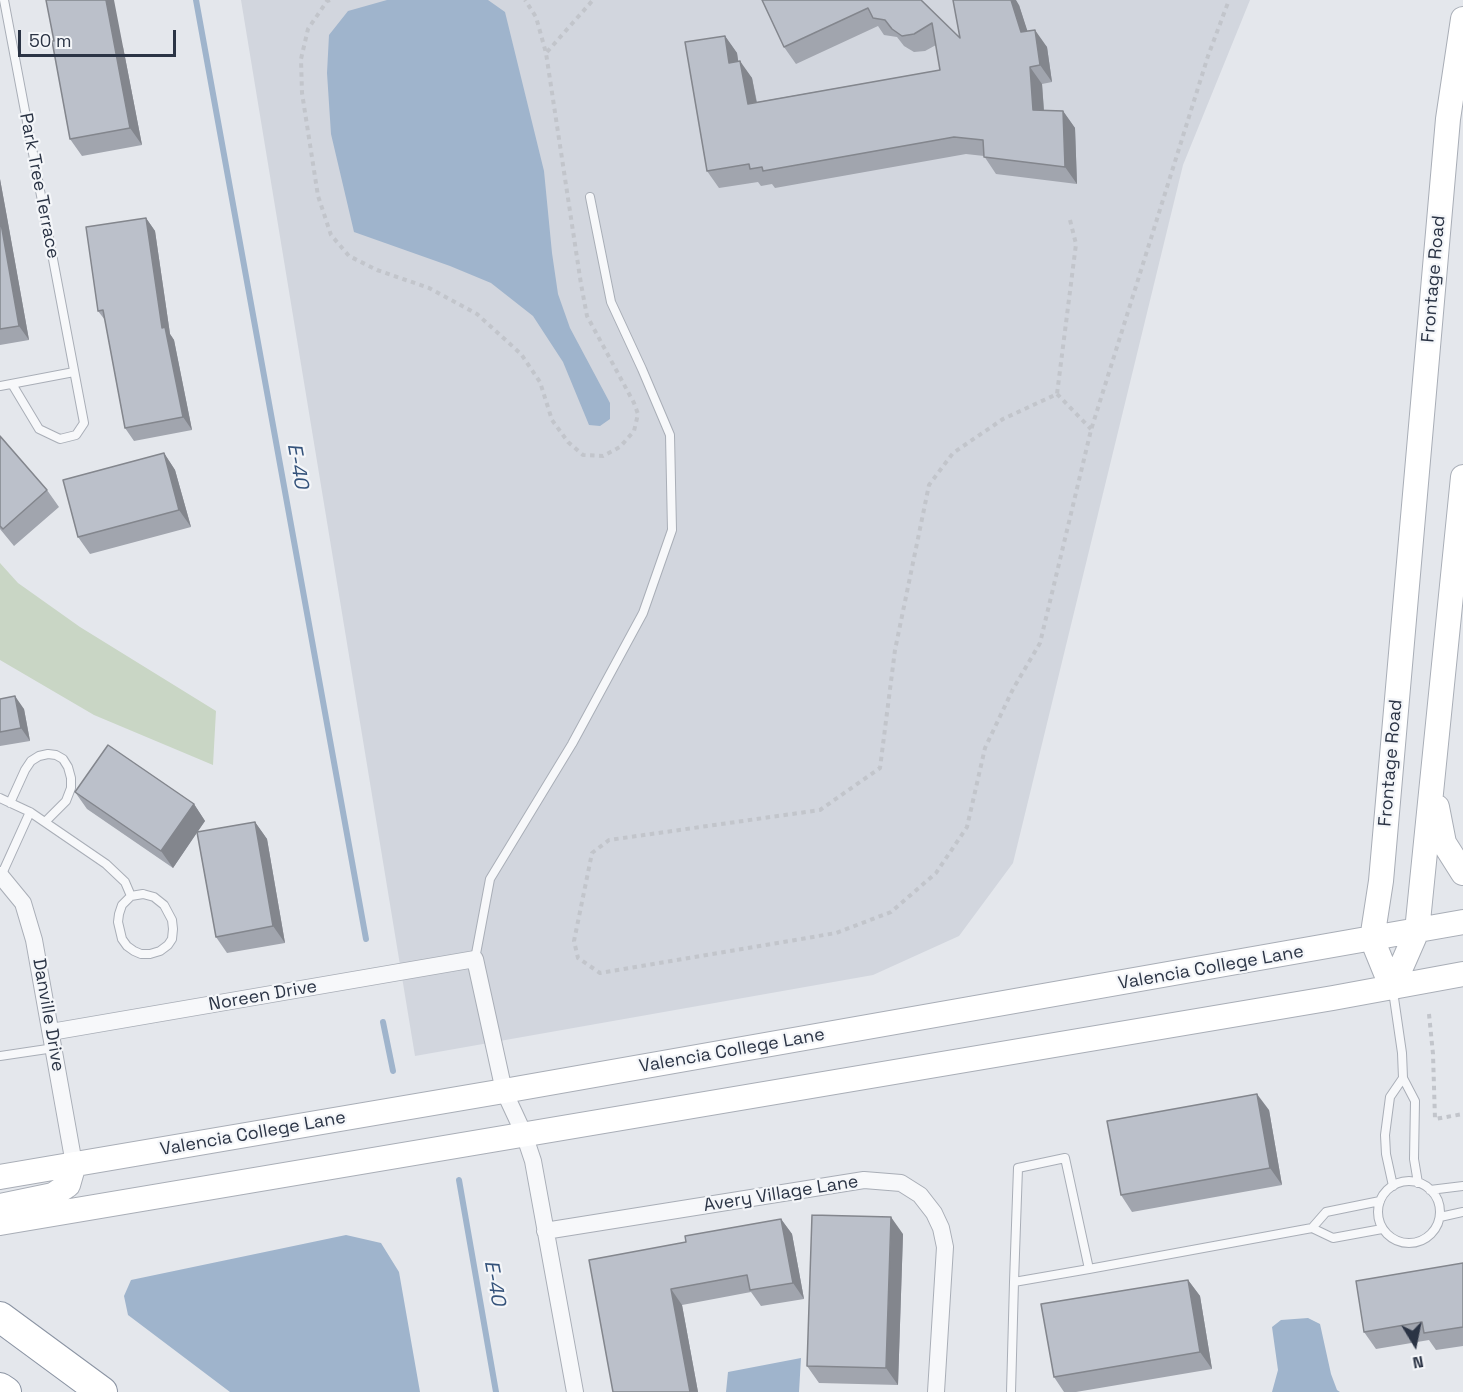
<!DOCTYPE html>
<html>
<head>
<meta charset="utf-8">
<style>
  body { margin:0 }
  #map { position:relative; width:1463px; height:1392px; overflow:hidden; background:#e4e7ec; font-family:"Space Grotesk",sans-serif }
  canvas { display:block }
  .north { position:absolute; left:1385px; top:1314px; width:60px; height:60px; -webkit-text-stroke:4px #f4f6f9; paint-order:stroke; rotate:170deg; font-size:16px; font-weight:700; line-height:24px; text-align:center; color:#2b3445 }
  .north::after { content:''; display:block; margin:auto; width:21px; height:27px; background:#2b3445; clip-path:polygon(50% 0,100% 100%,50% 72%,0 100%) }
  .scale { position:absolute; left:18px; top:30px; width:158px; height:27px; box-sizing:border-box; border:3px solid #2b3445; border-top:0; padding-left:8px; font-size:18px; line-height:21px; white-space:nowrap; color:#2b3445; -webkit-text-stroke:4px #f4f6f9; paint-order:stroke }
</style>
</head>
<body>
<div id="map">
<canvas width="1463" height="1392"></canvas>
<div class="north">N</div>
<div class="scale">50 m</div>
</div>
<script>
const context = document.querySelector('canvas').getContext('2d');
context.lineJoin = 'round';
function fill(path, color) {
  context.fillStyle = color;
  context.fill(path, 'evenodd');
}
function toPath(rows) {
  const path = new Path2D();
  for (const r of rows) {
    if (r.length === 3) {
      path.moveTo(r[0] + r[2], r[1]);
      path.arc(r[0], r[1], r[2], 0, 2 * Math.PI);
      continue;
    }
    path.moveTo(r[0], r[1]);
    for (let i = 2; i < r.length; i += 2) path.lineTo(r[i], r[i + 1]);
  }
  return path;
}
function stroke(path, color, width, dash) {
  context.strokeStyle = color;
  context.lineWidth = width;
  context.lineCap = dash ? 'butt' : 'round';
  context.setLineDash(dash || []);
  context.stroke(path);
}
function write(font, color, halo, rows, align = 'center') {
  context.font = font + ' "Space Grotesk",sans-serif';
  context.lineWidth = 4.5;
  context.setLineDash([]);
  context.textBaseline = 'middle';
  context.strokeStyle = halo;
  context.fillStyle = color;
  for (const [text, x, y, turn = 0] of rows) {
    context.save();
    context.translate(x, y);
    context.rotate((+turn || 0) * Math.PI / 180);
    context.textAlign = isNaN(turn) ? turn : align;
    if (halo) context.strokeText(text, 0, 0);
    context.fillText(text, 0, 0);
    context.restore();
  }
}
fill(toPath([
  [241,0,1250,0,1183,165,1013,863,959,936,873,975,415,1056]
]), '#d2d6de');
fill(toPath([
  [0,563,18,583,80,627,216,711,213,765,94,715,0,660]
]), '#c9d6c5');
fill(toPath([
  [387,0,488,0,505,12,544,171,552,253,558,294,570,328,610,403,610,419,600,426,589,425,563,362,533,316,491,283,450,266,354,232,331,134,327,73,329,35,348,11],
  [346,1235,381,1243,399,1272,420,1392,230,1392,128,1315,124,1296,131,1280],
  [1308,1318,1320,1324,1331,1374,1337,1390,1340,1392,1272,1392,1278,1370,1272,1327,1281,1320],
  [801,1358,799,1392,726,1392,728,1372]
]), '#9fb4cc');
stroke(toPath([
  [196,0,366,939],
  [383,1022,393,1071],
  [459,1180,496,1392]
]), '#9fb4cc', 6);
const lane = toPath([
  [4,0,84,423,76,435,60,439,39,429,12,384],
  [0,386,74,372],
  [0,798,30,812,106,864,125,882,131,896],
  [10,803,25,770,31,761,39,756,48,754,56,755,63,759,68,767,71,778,71,788,66,801,45,822],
  [1,876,30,812],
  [143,894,154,897,164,905,172,920,173,929,172,939,168,945,160,951,150,954,141,954,134,951,127,946,122,939,118,922,119,914,122,905,131,896,143,894],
  [475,959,490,879,572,744,643,613,672,530,670,435,642,369,611,302,590,197],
  [1393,991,1402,1053,1403,1078,1415,1101,1414,1159,1418,1183],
  [0,1056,54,1048],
  [1409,1212,31],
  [1393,1186,1386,1154,1385,1135,1390,1097,1403,1078],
  [1430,1190,1463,1186],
  [1380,1201,1326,1212,1312,1228,1333,1238,1382,1229],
  [1440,1217,1463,1212],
  [1089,1269,1065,1158,1018,1168,1014,1282,1089,1269,1312,1228],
  [1011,1392,1014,1282]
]);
const street = toPath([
  [0,875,23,903,34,940,74,1164],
  [51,1032,475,959,504,1091,524,1134,533,1161,575,1392],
  [545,1231,864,1180,901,1183,920,1195,934,1213,941,1228,945,1247,936,1392]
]);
const secondary = toPath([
  [1437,807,1444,843,1463,873],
  [1392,988,1372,939,1381,881,1448,119,1463,19],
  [1392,988,1417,931,1463,477],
  [0,1177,504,1091,1463,922],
  [0,1206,53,1195,68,1185,74,1164],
  [0,1223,1333,998,1463,974]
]);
const highway = toPath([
  [0,1317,102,1392],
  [0,1388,6,1392]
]);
stroke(lane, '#a9aeb7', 10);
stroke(street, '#a9aeb7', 18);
stroke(secondary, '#a9aeb7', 26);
stroke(highway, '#8b94a3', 32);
stroke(toPath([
  [330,0,327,1,308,29,301,59,302,93,318,196,331,235,349,256,377,270,429,288,477,314,521,354,540,382,552,420,568,442,583,455,603,456,620,447,634,431,638,414,634,403,587,316,581,284,546,53,536,17,525,0],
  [547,52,593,0],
  [1070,220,1076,244,1057,394,1003,419,953,453,929,485,895,650,880,768,820,810,609,840,592,853,574,941,578,958,600,973,836,933,891,912,936,873,967,827,985,748,1013,689,1040,643,1091,430,1208,56,1229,0],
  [1057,394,1091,429],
  [1429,1014,1433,1054,1435,1119,1463,1114]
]), '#c2c5cb', 4, [4.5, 4.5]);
stroke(lane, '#f7f8fa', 8);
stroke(street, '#f7f8fa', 16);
stroke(secondary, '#fff', 24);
stroke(highway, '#fff', 30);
fill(toPath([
  [762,0,921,0,960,38,1019,5,1027,31,1047,47,1052,82,1042,84,1044,110,1063,111,1075,128,1077,184,996,174,984,156,966,154,775,188,772,184,761,186,758,182,719,188,707,171,725,36,737,53,738,61,752,78,757,102,940,70,936,45,925,51,914,52,904,46,897,37,884,35,878,26,796,64,784,47],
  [123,47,142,145,82,156,70,139],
  [0,179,29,340,0,345],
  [146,218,155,231,170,334,174,340,192,430,134,441,125,428,105,320,98,311],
  [0,436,47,490,59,507,14,546,0,529],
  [164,453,175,470,191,527,90,554,78,537],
  [0,699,24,709,30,741,0,746],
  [75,792,194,804,205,821,197,832,255,822,267,839,285,943,227,953,216,937,197,832,173,868,87,809],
  [1269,1110,1282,1185,1132,1212,1121,1195],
  [781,1219,792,1234,804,1299,761,1306,751,1292,682,1305,698,1392,613,1392,686,1242],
  [903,1234,898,1385,819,1383,807,1366],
  [1463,1263,1463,1346,1436,1350,1429,1340,1376,1349,1364,1332],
  [1188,1280,1200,1296,1212,1369,1076,1392,1064,1392,1054,1377]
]), '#a1a5ae');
fill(toPath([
  [106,0,114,0,142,145,130,128],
  [1011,0,1016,0,1019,5,1033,48,1021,32],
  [1035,30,1047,47,1052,82,1040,65],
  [725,36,737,53,741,80,729,63],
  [740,61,752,78,760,121,748,104],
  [1030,67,1042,84,1045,127,1033,110],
  [1063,111,1075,128,1077,184,1065,167],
  [0,179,7,217,29,340,19,326,0,218],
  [146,218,155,231,170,334,174,340,192,430,183,417,162,328],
  [164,453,175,470,191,527,179,510],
  [15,696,24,709,30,741,21,728],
  [194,804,205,821,173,868,161,851],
  [255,822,267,839,285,943,273,926],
  [1257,1094,1269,1110,1282,1185,1270,1168],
  [891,1217,903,1234,898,1385,886,1368],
  [781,1219,792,1234,804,1299,793,1283],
  [1188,1280,1200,1296,1212,1369,1200,1352],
  [671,1289,682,1305,698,1392,690,1392]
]), '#83868d');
const building = toPath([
  [46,0,106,0,130,128,70,139,52,41,54,41,46,0],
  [762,0,921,0,960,38,953,0,1011,0,1021,32,1035,30,1040,65,1030,67,1033,110,1063,111,1065,167,984,157,983,140,954,137,763,171,762,167,750,169,749,164,707,171,685,42,725,36,729,63,740,61,748,104,940,70,932,23,914,34,902,36,892,29,885,20,873,18,868,8,784,47,762,0],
  [0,218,19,326,0,329,0,218],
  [146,218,162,328,165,327,183,417,125,428,103,310,98,311,86,227,146,218],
  [0,436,47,490,3,529,0,526,0,436],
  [164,453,179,510,78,537,63,480,164,453],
  [15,696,21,728,0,732,0,699,15,696],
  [108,745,194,804,161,851,75,792,108,745],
  [255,822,273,926,216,937,197,832,255,822],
  [1257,1094,1270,1168,1121,1195,1107,1121,1257,1094],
  [812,1215,891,1217,886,1368,807,1366,812,1215],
  [781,1219,793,1283,750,1290,747,1275,671,1289,690,1392,613,1392,589,1260,686,1242,685,1236,781,1219],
  [1463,1263,1463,1327,1424,1333,1422,1322,1364,1332,1356,1281,1463,1263],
  [1188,1280,1200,1352,1054,1377,1041,1304,1188,1280]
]);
fill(building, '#bbc0ca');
stroke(building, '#83868d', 1.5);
write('18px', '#2b3445', '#f4f6f9', [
  ["Park Tree Terrace",39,186,79],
  ["Frontage Road",1434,279,-85],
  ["Frontage Road",1391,763,-85],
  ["Valencia College Lane",1211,968,-10],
  ["Noreen Drive",263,996,-10],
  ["Danville Drive",48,1015,80],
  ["Valencia College Lane",732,1051,-10],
  ["Valencia College Lane",253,1134,-10],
  ["Avery Village Lane",781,1194,-9]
]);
write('italic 20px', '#34527a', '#f4f6f9', [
  ["E-40",297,466,80],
  ["E-40",494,1283,80]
]);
</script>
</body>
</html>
